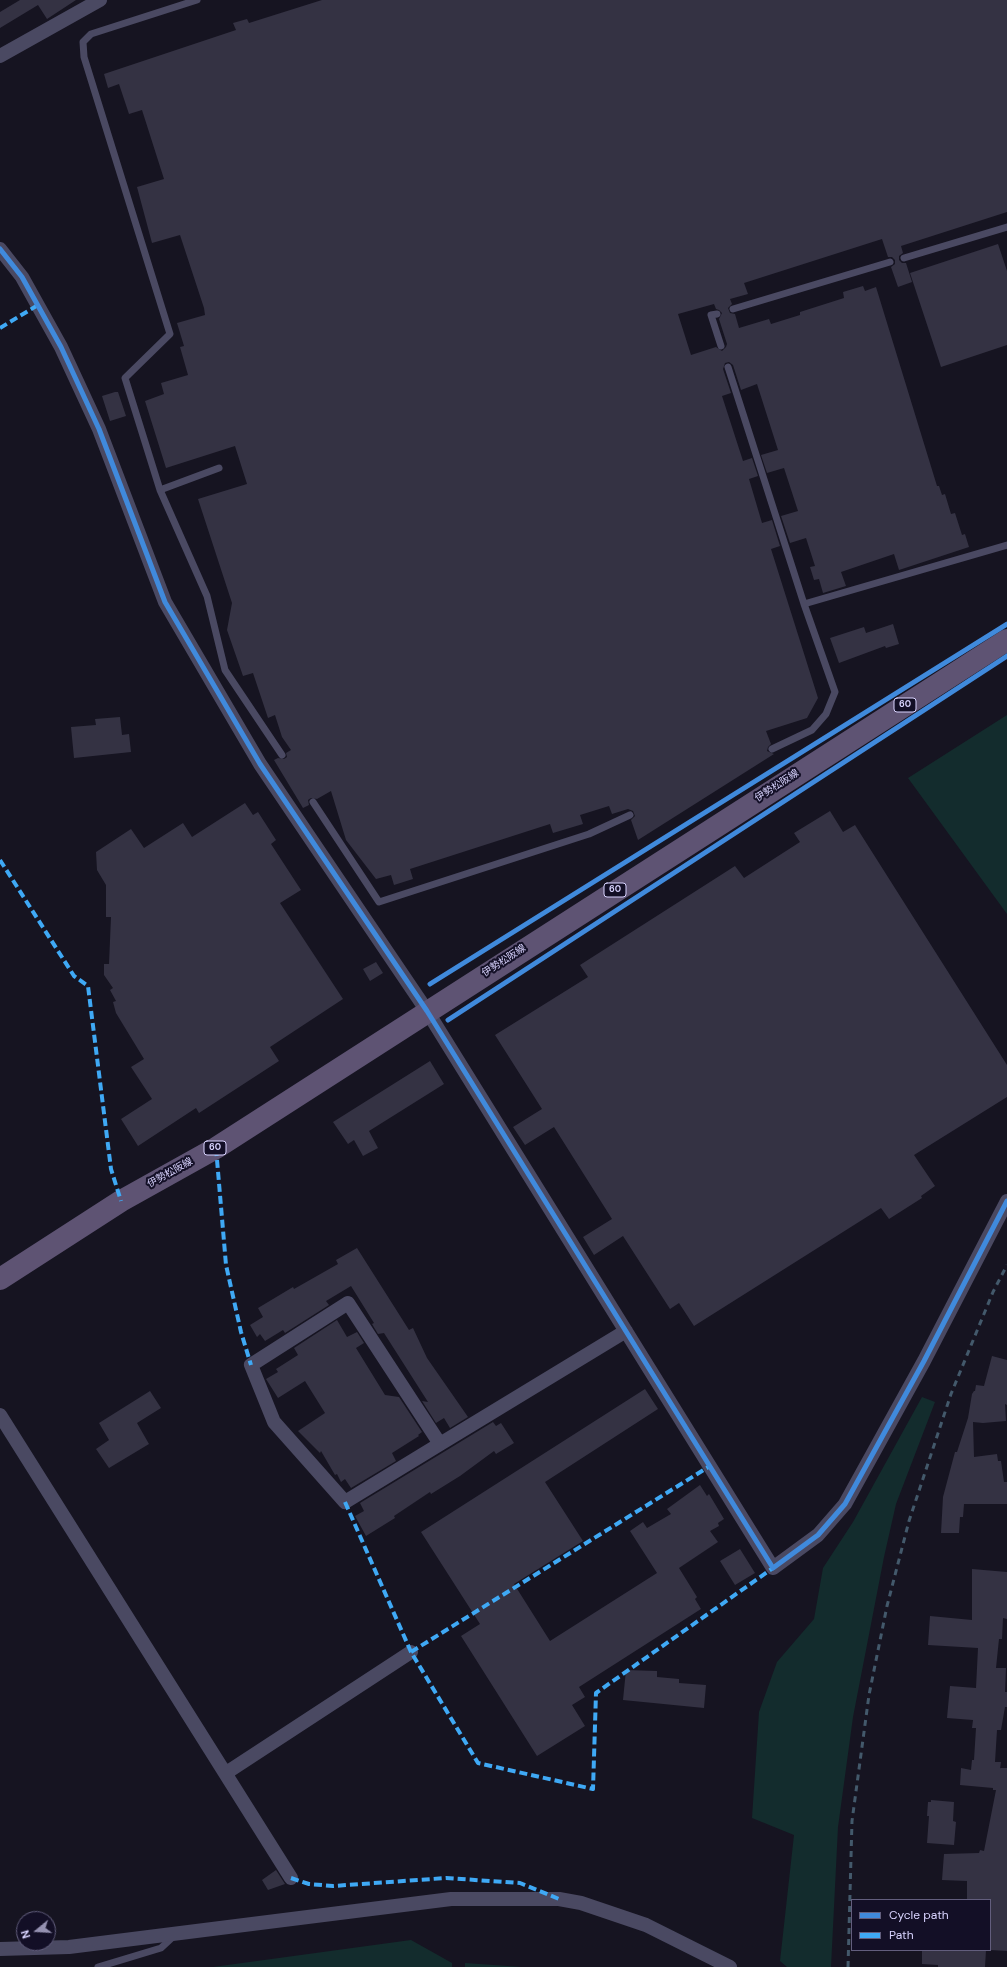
<!DOCTYPE html>
<html>
<head>
<meta charset="utf-8">
<style>
  body { margin:0 }
  #map { position:relative; width:1007px; height:1967px; overflow:hidden; background:#161421; font-family:"DM Sans",sans-serif }
  canvas { display:block }
  .legend { position:absolute; left:851px; top:1899px; width:140px; height:52px; box-sizing:border-box; background:#130f26; border:1px solid #625e7d; margin:0; padding:5px 7px; list-style:none; font-size:12px; color:#d9d4ff }
  .legend li { display:flex; align-items:center; gap:8px; height:20px }
  .legend b { width:20px; border:1px solid #625e7d }
  .north { position:absolute; left:16px; top:1911px; width:40px; height:40px; box-sizing:border-box; background:#130f26; border:1px solid #625e7d; border-radius:50%; rotate:252deg; font-size:11px; font-weight:700; line-height:16px; text-align:center; color:#d9d4ff }
  .north::after { content:''; display:block; margin:auto; width:14px; height:18px; background:#9591b1; clip-path:polygon(50% 0,100% 100%,50% 72%,0 100%) }
</style>
</head>
<body>
<div id="map">
<canvas width="1007" height="1967"></canvas>
<ul class="legend">
<li><b style="height:5px;background:#408adc"></b>Cycle path</li>
<li><b style="height:5px;background:#3fa9f5"></b>Path</li>
</ul>
<div class="north">N</div>
</div>
<script>
const context = document.querySelector('canvas').getContext('2d');
context.lineJoin = 'round';
function fill(path, color) {
  context.fillStyle = color;
  context.fill(path, 'evenodd');
}
function toPath(rows) {
  const path = new Path2D();
  for (const r of rows) {
    path.moveTo(r[0], r[1]);
    for (let i = 2; i < r.length; i += 2) path.lineTo(r[i], r[i + 1]);
  }
  return path;
}
function stroke(path, color, width, dash) {
  context.strokeStyle = color;
  context.lineWidth = width;
  context.lineCap = dash ? 'butt' : 'round';
  context.setLineDash(dash || []);
  context.stroke(path);
}
function write(font, color, halo, rows, align = 'center') {
  context.font = font + ' "DM Sans","Noto Sans JP",sans-serif';
  context.lineWidth = 4;
  context.setLineDash([]);
  context.textBaseline = 'middle';
  context.strokeStyle = halo;
  context.fillStyle = color;
  for (const [text, x, y, turn = 0] of rows) {
    context.save();
    context.translate(x, y);
    context.rotate((+turn || 0) * Math.PI / 180);
    context.textAlign = isNaN(turn) ? turn : align;
    if (halo) context.strokeText(text, 0, 0);
    context.fillText(text, 0, 0);
    context.restore();
  }
}
fill(toPath([
  [1007,715,1007,914,908,778],
  [922,1397,935,1402,896,1504,884,1557,853,1717,838,1827,831,1967,787,1967,780,1961,794,1835,752,1818,759,1712,777,1662,814,1619,823,1568,853,1522],
  [411,1940,452,1963,452,1967,213,1967],
  [465,1963,522,1967,465,1967]
]), '#132c2d');
fill(toPath([
  [20,0,76,0,47,19,38,5,0,28,0,12],
  [322,0,1007,0,1007,212,901,246,903,253,899,256,899,260,902,263,906,263,912,282,898,287,891,267,895,264,895,260,892,257,888,257,882,239,744,283,748,294,730,299,732,304,728,308,730,313,735,314,739,328,769,319,771,324,800,315,800,312,844,298,843,292,863,286,865,291,876,287,937,486,939,486,942,495,945,494,951,514,955,513,962,535,965,534,969,547,899,570,894,554,841,572,846,586,823,593,819,579,814,580,810,567,815,566,806,538,790,543,781,516,798,511,784,468,767,473,761,455,778,450,757,384,741,390,733,365,729,362,725,363,723,369,731,393,722,396,743,461,752,458,758,476,749,479,762,523,772,520,780,546,771,549,818,698,807,718,766,731,771,744,768,747,767,751,774,754,638,840,631,820,635,816,633,811,628,809,612,814,609,806,580,815,583,824,553,833,550,824,410,869,413,879,394,885,391,875,376,879,346,840,331,791,317,799,311,798,308,800,309,805,303,808,274,760,278,758,284,759,287,757,286,753,291,750,282,737,275,715,268,718,253,673,243,676,227,630,232,603,198,499,247,484,235,446,166,468,145,401,164,394,161,383,188,375,180,347,184,346,177,323,205,315,204,308,180,235,152,243,137,187,164,179,142,110,129,114,119,84,108,88,104,74,236,30,233,23,247,19,249,23],
  [714,304,716,309,719,310,722,313,719,319,727,344,726,347,722,351,716,347,691,355,678,314],
  [998,244,1007,271,1007,345,941,367,910,273],
  [115,392,118,392,126,416,110,421,102,396],
  [893,624,899,644,886,648,885,646,839,663,830,638,864,627,866,633],
  [120,717,122,735,129,734,131,752,74,758,71,727,96,725,95,719],
  [245,803,253,815,258,812,276,840,271,844,301,890,280,903,343,999,270,1047,279,1061,199,1113,196,1108,138,1146,121,1119,152,1099,131,1067,144,1059,116,1013,113,1002,116,1001,110,990,113,988,104,975,104,964,109,964,111,917,106,917,106,885,97,870,96,852,131,829,144,848,183,823,192,837],
  [830,811,843,832,855,825,860,833,1007,1065,1007,1097,914,1155,935,1186,921,1196,922,1198,889,1219,881,1208,694,1326,679,1303,670,1309,623,1236,594,1255,583,1237,612,1219,554,1127,525,1145,513,1127,542,1109,495,1035,588,977,580,965,735,866,744,878,800,842,794,833],
  [376,962,383,973,370,981,363,969],
  [430,1061,444,1084,369,1131,378,1148,363,1156,354,1140,348,1144,333,1122],
  [357,1248,409,1330,413,1328,427,1358,468,1417,450,1428,444,1418,436,1423,422,1401,428,1402,384,1333,378,1334,372,1324,374,1323,351,1286,326,1301,329,1305,285,1333,283,1330,265,1341,260,1334,257,1337,250,1325,263,1317,258,1308,293,1287,294,1289,338,1264,336,1260],
  [337,1320,347,1337,357,1332,364,1343,356,1348,385,1395,399,1397,422,1432,418,1435,419,1436,392,1453,396,1461,351,1488,345,1479,341,1482,337,1474,335,1475,321,1451,320,1453,298,1431,325,1413,305,1381,278,1398,266,1379,278,1372,276,1369,298,1355,294,1348],
  [992,1356,1007,1360,1007,1405,1005,1404,1006,1421,983,1423,973,1422,974,1457,997,1454,998,1461,1001,1461,1004,1482,1007,1482,1007,1504,964,1504,963,1517,960,1517,959,1533,941,1533,943,1497,955,1452,957,1452,968,1418,972,1394,974,1391,975,1391,976,1385,984,1386],
  [645,1389,658,1409,545,1482,583,1541,514,1584,550,1641,657,1573,630,1531,643,1522,647,1528,671,1514,667,1509,700,1485,707,1496,709,1494,724,1519,718,1523,719,1526,710,1531,718,1542,679,1568,697,1597,695,1599,701,1609,579,1687,585,1697,572,1705,585,1726,537,1756,461,1636,480,1624,421,1532],
  [150,1391,161,1408,137,1423,149,1444,109,1468,96,1449,109,1440,99,1423],
  [493,1422,496,1426,501,1423,514,1443,496,1454,494,1451,460,1476,431,1494,430,1492,394,1516,395,1518,366,1536,355,1516,364,1511,360,1503],
  [740,1549,755,1573,735,1585,720,1561],
  [972,1569,1007,1572,1007,1619,1003,1618,1002,1639,999,1639,996,1668,1006,1668,1005,1692,1007,1692,1007,1707,1005,1707,1001,1730,997,1730,995,1762,1001,1762,1000,1769,1000,1768,1007,1768,1007,1951,990,1950,991,1900,967,1900,967,1881,942,1880,944,1854,979,1853,980,1850,984,1851,996,1790,993,1790,993,1788,960,1785,961,1768,971,1770,972,1760,974,1760,976,1728,972,1728,973,1720,947,1718,950,1686,976,1688,978,1648,928,1645,930,1616,972,1620],
  [626,1670,657,1671,657,1677,679,1679,679,1683,706,1685,704,1708,623,1700],
  [931,1800,954,1802,953,1821,956,1822,954,1845,927,1843,929,1816,927,1816,928,1802,931,1802],
  [276,1870,285,1884,268,1890,262,1880],
  [922,1950,986,1950,985,1967,938,1967,938,1965,922,1964]
]), '#343243');
stroke(toPath([
  [904,258,1007,227],
  [733,309,890,262],
  [717,314,711,315,721,346],
  [728,367,804,604],
  [219,468,160,490,207,596,225,670,282,755],
  [160,490,125,378,170,334,84,57,83,42,91,34,197,0],
  [772,749,812,730,826,714,835,692,804,604,1007,545],
  [313,802,379,902,589,834,630,815],
  [98,1967,161,1948,175,1935]
]), '#4a4962', 7);
stroke(toPath([
  [0,56,100,0],
  [0,249,22,277,61,347,99,429,165,602,260,764,427,1011,773,1568,818,1535,845,1504,924,1361,1007,1201],
  [348,1303,440,1444,345,1502,274,1422,251,1365,348,1303],
  [0,1415,291,1878],
  [440,1444,626,1331],
  [226,1773,411,1652],
  [0,1949,69,1947,451,1899,559,1899,581,1903,646,1925,730,1967]
]), '#4a4962', 14);
stroke(toPath([
  [0,1279,121,1201,216,1148,1007,640]
]), '#5e5373', 22);
stroke(toPath([
  [848,1967,852,1821,869,1695,887,1606,909,1521,951,1394,993,1292,1007,1265]
]), '#43596b', 3, [6, 5]);
stroke(toPath([
  [0,328,38,305],
  [0,860,74,976,88,986,111,1169,121,1201],
  [216,1148,226,1265,241,1332,251,1365],
  [345,1502,411,1652,478,1763,593,1789,596,1693,773,1568],
  [411,1652,710,1466],
  [291,1878,309,1884,333,1886,446,1878,520,1883,559,1899]
]), '#3fa9f5', 4, [8, 4]);
stroke(toPath([
  [0,249,22,277,61,347,99,429,165,602,260,764,427,1011,773,1568,818,1535,845,1504,924,1361,1007,1201],
  [430,984,1007,624],
  [448,1020,1007,656]
]), '#408adc', 5);
for (const [x, y, w] of [
  [905,705,22],
  [615,890,22],
  [215,1148,22]
]) {
  const box = new Path2D();
  box.roundRect(x - w / 2, y - 7, w, 14, 3);
  context.fillStyle = '#130f26';
  context.fill(box);
  stroke(box, '#d9d4ff', 1);
}
write('bold 9px', '#d9d4ff', null, [
  ["60",905,705],
  ["60",615,890],
  ["60",215,1148]
]);
write('10px', '#d9d4ff', '#130f26', [
  ["伊勢松阪線",777,786,-33],
  ["伊勢松阪線",504,961,-33],
  ["伊勢松阪線",170,1173,-29]
]);
</script>
</body>
</html>
